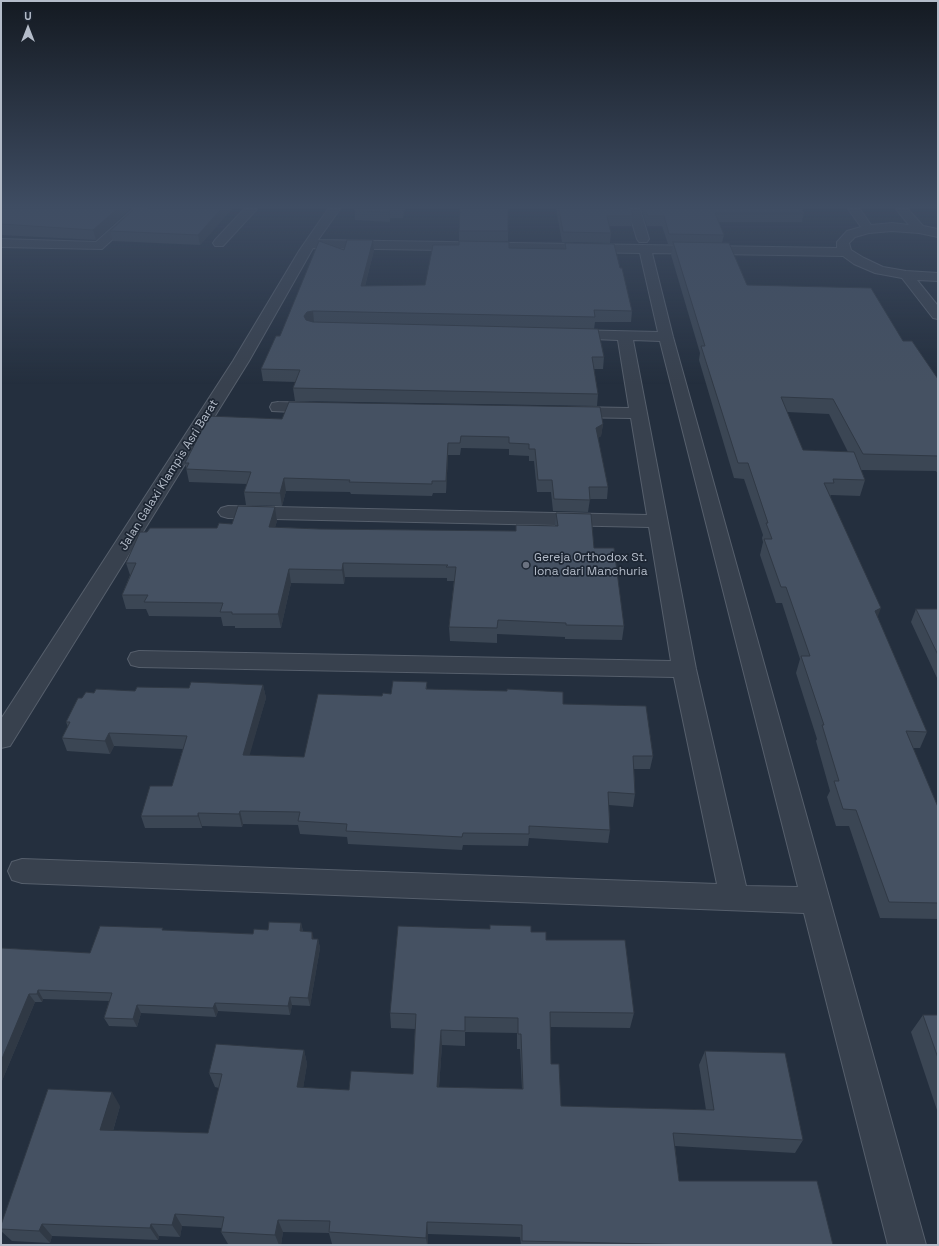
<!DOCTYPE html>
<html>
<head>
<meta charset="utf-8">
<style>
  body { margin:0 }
  #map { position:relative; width:939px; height:1246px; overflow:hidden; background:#242f3e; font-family:"Space Grotesk",sans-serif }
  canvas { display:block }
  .frame { position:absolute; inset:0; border:2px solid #b4bcc9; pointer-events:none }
  .north { position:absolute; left:8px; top:8px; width:40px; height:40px; -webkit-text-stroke:3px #1d2633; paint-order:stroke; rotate:0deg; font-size:11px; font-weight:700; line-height:16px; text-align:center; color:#b4bcc9 }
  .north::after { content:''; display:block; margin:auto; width:14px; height:18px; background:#b4bcc9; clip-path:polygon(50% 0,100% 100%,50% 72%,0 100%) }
</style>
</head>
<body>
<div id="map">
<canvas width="939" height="1246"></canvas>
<div class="frame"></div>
<div class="north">U</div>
</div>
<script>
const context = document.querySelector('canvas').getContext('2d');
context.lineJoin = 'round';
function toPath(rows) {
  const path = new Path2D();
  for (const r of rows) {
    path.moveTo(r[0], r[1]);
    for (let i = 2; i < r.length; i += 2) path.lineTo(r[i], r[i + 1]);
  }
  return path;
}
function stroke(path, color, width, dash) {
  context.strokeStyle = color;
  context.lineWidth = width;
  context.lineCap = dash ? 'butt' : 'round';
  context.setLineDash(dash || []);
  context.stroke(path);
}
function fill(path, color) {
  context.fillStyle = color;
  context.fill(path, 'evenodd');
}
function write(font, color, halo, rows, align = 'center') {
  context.font = font + ' "Space Grotesk",sans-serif';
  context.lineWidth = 3.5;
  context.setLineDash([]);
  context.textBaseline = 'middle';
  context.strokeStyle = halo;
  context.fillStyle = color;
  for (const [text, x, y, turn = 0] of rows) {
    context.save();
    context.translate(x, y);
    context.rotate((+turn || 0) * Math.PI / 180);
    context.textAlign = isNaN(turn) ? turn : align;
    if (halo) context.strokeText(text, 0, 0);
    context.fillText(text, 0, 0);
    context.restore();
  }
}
const minor = toPath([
  [133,209,146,209,102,249,1,247,1,239,96,242,133,209],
  [244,209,257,209,223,246,215,246,213,243,215,240,244,209],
  [328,209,340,209,318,240,837,248,837,242,847,231,861,227,848,209,860,209,871,225,892,223,909,225,896,209,908,209,923,226,938,229,938,237,919,233,892,231,869,233,855,237,849,243,851,250,864,258,883,267,906,271,938,273,938,281,917,280,938,306,938,319,933,318,902,278,875,273,854,264,843,256,652,253,673,337,926,1245,888,1245,804,913,22,883,12,880,8,871,12,862,22,859,717,884,674,677,139,667,131,665,128,659,131,653,139,651,671,661,649,527,228,518,221,516,218,512,221,508,228,506,647,515,631,418,571,417,565,416,563,412,565,408,571,407,629,408,618,340,570,338,565,337,563,334,565,331,570,330,658,332,640,253,313,248,249,361,10,746,1,748,1,719,233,361,299,251,328,209],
  [633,340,660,341,798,887,746,886,696,669,633,340],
  [628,209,640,209,649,239,647,242,639,242,637,239,628,209],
  [278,402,317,403,323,404,325,408,323,412,317,413,272,411,270,407,272,403,278,402]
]);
stroke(minor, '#565f6c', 2);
fill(minor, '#38414e');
fill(toPath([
  [1,209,130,209,96,240,1,235],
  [134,209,232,209,200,245,113,241,110,231],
  [355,209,405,209,403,218,390,218,390,222,355,220],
  [556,209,631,209,633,216,631,226,609,226,611,233,610,243,562,242],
  [641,209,802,209,804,213,802,222,719,222,724,235,722,243,747,285,903,341,938,379,938,474,936,471,861,470,865,480,860,496,831,495,830,496,878,618,927,732,920,748,913,748,938,807,938,919,880,918,849,826,836,826,827,797,830,791,816,741,817,739,796,673,800,659,782,603,776,603,760,555,763,542,762,538,763,535,744,479,734,478,699,360,700,353,671,255,673,244,668,244,662,226,647,226],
  [787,412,829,414,848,452,803,450],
  [459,231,508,231,508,241,459,241],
  [373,240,374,250,365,286,425,285,509,248,564,249,565,243,632,311,631,322,595,322,594,329,604,357,603,369,594,369,598,394,597,406,295,401,293,388,296,382,263,381,261,369,280,336,344,250],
  [282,419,603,424,601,436,598,438,608,487,607,499,590,499,588,512,553,511,551,492,537,492,534,461,529,461,529,456,509,455,509,449,461,448,460,455,448,455,446,493,433,493,432,496,351,494,350,492,286,491,282,506,246,505,244,492,247,484,189,482,185,463],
  [275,507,277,521,275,527,319,529,516,531,555,526,556,513,594,548,624,626,622,640,565,639,565,637,497,634,497,643,450,641,449,627,454,581,447,581,447,578,345,577,344,584,291,583,281,628,235,628,235,626,223,626,221,617,149,616,146,609,126,609,122,595,130,575,126,563,147,532,217,528,232,524],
  [916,609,938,609,938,680,911,622],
  [427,682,427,689,563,704,653,756,650,769,634,769,635,794,633,807,609,805,610,830,608,843,529,838,528,846,463,845,462,850,348,844,347,837,300,834,298,825,243,824,242,827,202,826,202,828,145,828,141,816,172,786,183,749,114,746,110,754,67,751,62,738,68,727,66,722,82,698,94,693,263,685,266,698,249,755,304,757,382,696,391,694],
  [301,923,303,931,314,939,318,939,320,948,310,1006,292,1005,290,1015,218,1011,216,1017,141,1013,137,1027,109,1026,104,1018,109,1001,43,999,42,1002,35,1002,1,1083,1,948,90,953,164,930,253,934,268,930],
  [531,932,546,940,634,1013,630,1028,550,1027,551,1064,561,1106,706,1110,699,1065,705,1051,803,1140,795,1153,675,1146,679,1181,833,1245,521,1245,520,1237,428,1234,428,1245,348,1245,332,1244,329,1233,283,1232,281,1245,245,1245,228,1244,221,1232,222,1228,182,1226,180,1237,159,1236,158,1240,52,1236,50,1243,12,1241,1,1231,1,1225,120,1106,113,1131,208,1133,219,1088,215,1087,209,1073,304,1050,307,1064,303,1088,349,1090,413,1074,415,1029,391,1028,390,1013],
  [465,1032,517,1033,517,1049,520,1049,522,1089,439,1087,442,1045,465,1046],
  [923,1015,938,1015,938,1113,911,1032]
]), '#3b4654');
fill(toPath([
  [117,209,130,209,96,240,93,230],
  [221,209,232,209,200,245,198,235],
  [390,209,390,222,389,212],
  [403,209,405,209,403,218],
  [373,240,374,250,362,297,361,286],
  [313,311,314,322,306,327,304,316,307,312],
  [603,424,601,436,595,440,596,428],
  [448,443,448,455,446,493,446,481],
  [284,478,286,491,282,506,280,493],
  [275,507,277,521,271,541,269,527],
  [343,563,345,577,344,584,342,570],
  [289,569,291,583,281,628,278,614],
  [881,608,875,624,875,611],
  [263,685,266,698,246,768,243,755],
  [109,733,114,746,110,754,105,741],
  [240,811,243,824,242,827,239,814],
  [198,813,202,826,202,828,198,816],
  [301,923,303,932,300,931],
  [312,932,314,940,312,939],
  [318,939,320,948,310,1006,308,998],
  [38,990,43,999,42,1002,37,994],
  [29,994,35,1002,1,1083,1,1061],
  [290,997,292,1005,290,1015,288,1006],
  [215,1003,218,1011,216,1017,213,1008],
  [137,1005,141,1013,137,1027,133,1019],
  [441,1030,442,1045,438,1101,437,1087],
  [304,1050,307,1064,301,1101,297,1087],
  [112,1092,120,1106,109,1144,100,1130],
  [175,1214,182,1226,180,1237,172,1225],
  [278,1220,283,1232,281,1245,279,1245,275,1235],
  [427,1222,428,1234,428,1245,427,1245,426,1238],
  [42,1224,52,1236,50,1243,39,1231],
  [151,1224,159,1236,158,1240,150,1228]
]), '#303945');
const building = toPath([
  [1,209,117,209,93,230,1,224,1,209],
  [134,209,221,209,198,235,110,231,134,209],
  [355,209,390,209,389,212,354,211,355,209],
  [460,209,508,209,508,231,459,231,460,209],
  [559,209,631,209,633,216,607,216,611,233,563,232,559,209],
  [645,209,802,209,804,213,715,213,724,235,669,234,664,216,648,216,645,209],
  [347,240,373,240,361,286,425,285,433,245,459,245,459,241,509,242,509,248,566,249,565,243,614,244,620,268,622,268,632,311,594,310,595,317,313,311,307,312,304,316,306,320,313,322,598,329,604,357,592,357,598,394,293,388,300,370,261,369,276,336,280,336,319,241,344,250,347,240],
  [673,242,729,243,747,285,871,288,903,341,912,341,938,379,938,456,863,454,833,399,781,397,803,450,854,452,865,480,833,479,834,483,824,483,881,608,875,611,927,732,906,731,938,807,938,903,889,902,856,810,843,809,834,781,839,781,822,725,824,725,801,656,810,656,786,587,781,587,764,539,772,539,766,523,768,523,748,463,738,463,701,346,705,346,673,242],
  [289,402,600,407,603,424,596,428,608,487,589,487,590,500,554,499,552,480,538,480,535,449,529,449,529,444,509,443,509,437,461,436,460,443,448,443,446,481,432,481,432,484,349,482,350,480,284,478,280,493,244,492,251,472,186,469,189,463,185,463,209,416,282,419,289,402],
  [238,506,275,507,269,527,319,529,516,531,516,525,558,526,556,513,591,514,594,548,614,548,624,626,566,625,566,623,498,620,497,628,449,627,456,567,446,567,448,565,343,563,342,570,289,569,278,614,232,614,232,612,220,612,223,603,144,602,148,595,122,595,136,563,126,563,140,532,147,532,150,528,217,528,219,523,232,524,238,506],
  [916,609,938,609,938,655,916,609],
  [393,681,427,682,426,689,507,691,507,689,563,692,563,704,646,706,653,756,633,756,635,794,608,792,610,830,529,826,529,834,463,833,462,837,346,831,347,824,298,821,300,812,240,811,239,814,198,813,198,816,141,816,150,786,172,786,187,736,109,733,105,741,62,738,70,722,66,722,78,698,82,698,86,692,94,693,96,689,135,691,137,687,189,688,191,682,263,685,243,755,304,757,318,694,382,696,383,693,391,694,393,681],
  [269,922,301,923,300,931,312,932,312,939,318,939,308,998,290,997,288,1006,215,1003,213,1008,137,1005,133,1019,104,1018,112,993,38,990,37,994,29,994,1,1061,1,948,90,953,100,926,163,928,162,930,253,934,254,929,268,930,269,922],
  [490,925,531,926,531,932,546,932,546,940,625,940,634,1013,550,1012,551,1064,559,1064,561,1106,714,1110,705,1051,785,1053,803,1140,673,1133,679,1181,817,1181,833,1245,696,1245,522,1241,522,1225,427,1222,426,1238,329,1232,330,1221,278,1220,275,1235,221,1232,224,1217,175,1214,172,1225,151,1224,150,1228,42,1224,39,1231,1,1229,1,1225,48,1089,112,1092,100,1130,208,1133,222,1074,209,1073,216,1044,304,1050,297,1087,349,1090,351,1071,413,1074,416,1014,390,1013,398,926,490,929,490,925],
  [465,1017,518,1018,518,1034,521,1034,523,1089,437,1087,441,1030,465,1031,465,1017],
  [923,1015,938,1015,938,1058,923,1015]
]);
fill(building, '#455162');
stroke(building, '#303945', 1);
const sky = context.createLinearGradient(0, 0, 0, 384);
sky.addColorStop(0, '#141a22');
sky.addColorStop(0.54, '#3f4d63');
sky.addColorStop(1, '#3f4d6300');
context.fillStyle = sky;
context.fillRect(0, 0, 939, 384);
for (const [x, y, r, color] of [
  [526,565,4,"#6b7280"]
]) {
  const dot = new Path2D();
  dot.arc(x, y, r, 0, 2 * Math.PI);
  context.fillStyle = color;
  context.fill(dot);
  stroke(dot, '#1d2633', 1.5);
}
write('12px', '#b4bcc9', '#1d2633', [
  ["Jalan Galaxi Klampis Asri Barat",169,475,-58]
]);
write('12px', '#b4bcc9', '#1d2633', [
  ["Gereja Orthodox St.",534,558],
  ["Iona dari Manchuria",534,572]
], 'left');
</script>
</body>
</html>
